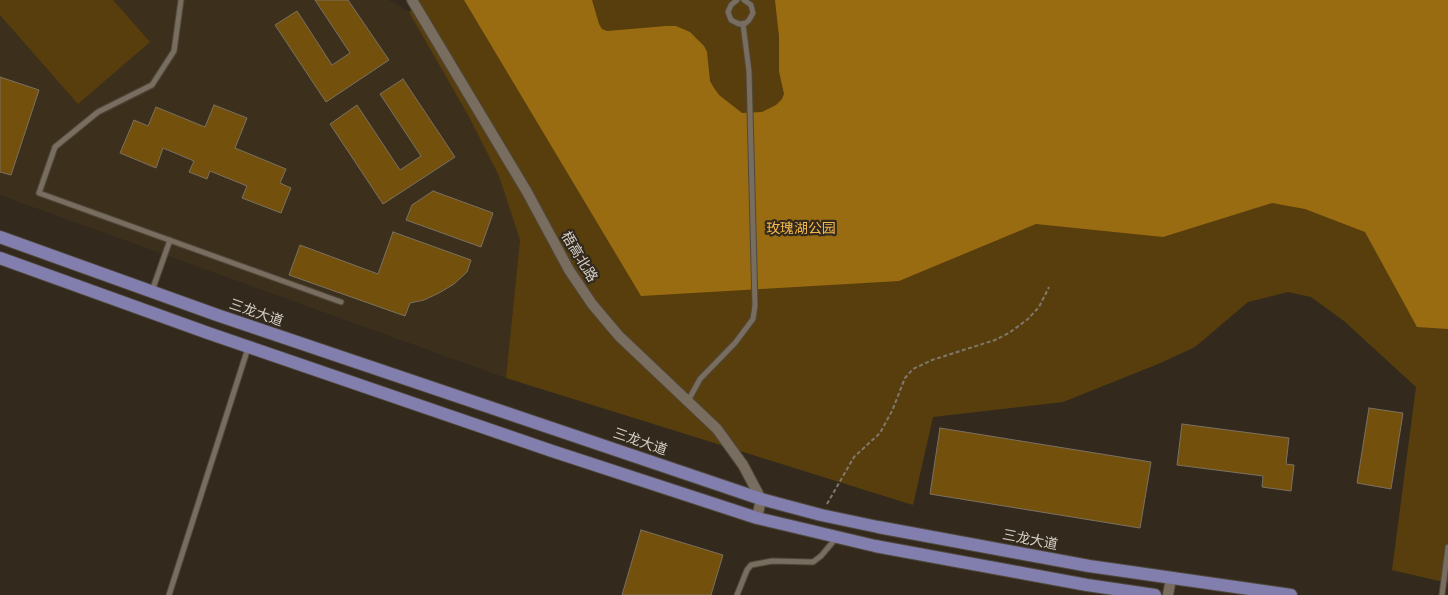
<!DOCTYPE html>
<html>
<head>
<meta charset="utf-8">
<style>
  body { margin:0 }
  canvas { display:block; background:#332a1d }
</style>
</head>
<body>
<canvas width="1448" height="595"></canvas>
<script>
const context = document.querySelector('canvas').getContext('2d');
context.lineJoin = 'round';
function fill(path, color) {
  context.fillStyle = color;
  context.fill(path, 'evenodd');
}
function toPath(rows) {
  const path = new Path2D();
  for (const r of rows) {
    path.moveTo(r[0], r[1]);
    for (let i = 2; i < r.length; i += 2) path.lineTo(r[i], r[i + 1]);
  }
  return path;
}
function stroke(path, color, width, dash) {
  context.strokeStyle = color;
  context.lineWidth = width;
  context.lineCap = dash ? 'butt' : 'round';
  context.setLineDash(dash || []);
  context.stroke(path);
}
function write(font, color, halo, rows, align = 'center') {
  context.font = font + ' Montserrat,"Noto Sans SC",sans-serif';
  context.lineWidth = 4.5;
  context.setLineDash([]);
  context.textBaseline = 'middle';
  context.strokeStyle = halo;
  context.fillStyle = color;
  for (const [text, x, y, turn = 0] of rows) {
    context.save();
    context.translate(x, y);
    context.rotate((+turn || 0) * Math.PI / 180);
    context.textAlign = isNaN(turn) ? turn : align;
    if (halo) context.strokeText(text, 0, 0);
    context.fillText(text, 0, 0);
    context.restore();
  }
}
fill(toPath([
  [0,0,389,0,409,12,468,115,499,176,520,240,506,378,0,195]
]), '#3c301c');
fill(toPath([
  [0,0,113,0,150,42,78,104,0,15],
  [417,0,1448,0,1448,583,1392,570,1416,387,1344,321,1311,297,1288,292,1248,302,1195,347,1158,364,1063,402,933,417,913,505,506,378,520,240,499,176,468,115,409,12,419,4]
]), '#583e0d');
fill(toPath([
  [464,0,592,0,599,24,602,29,607,31,666,26,676,26,690,32,704,46,707,52,710,81,714,88,719,95,742,113,762,112,776,105,782,99,784,94,779,71,779,36,775,0,1448,0,1448,329,1417,327,1365,232,1305,209,1272,203,1163,237,1036,224,899,281,641,296]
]), '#9a6c11');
const building = toPath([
  [315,0,348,0,389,60,326,102,275,25,297,11,332,65,350,53,315,0],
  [0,77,39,90,11,175,0,172,0,77],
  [403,79,455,157,383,204,330,124,357,105,400,170,421,156,380,94,403,79],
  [214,105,247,118,235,148,286,169,280,183,291,188,281,213,242,198,247,186,210,171,207,179,189,172,194,161,163,148,156,168,120,153,134,120,148,126,156,107,205,127,214,105],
  [433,191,493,213,481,247,406,220,412,205,433,191],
  [393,232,471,260,467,272,454,284,439,293,424,300,410,303,405,316,289,275,300,245,378,274,393,232],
  [1369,408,1403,413,1391,489,1357,483,1369,408],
  [1182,424,1289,438,1286,464,1294,465,1291,491,1262,487,1263,476,1177,465,1182,424],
  [940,428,1151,462,1140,528,930,494,940,428],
  [641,530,723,555,711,595,622,595,641,530]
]);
fill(building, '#73510d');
stroke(building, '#7b7061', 1);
const service = toPath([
  [181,0,174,51,152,85,98,112,55,147,39,193,341,302],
  [737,0,731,5,728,12,731,20,739,24,746,23,749,20,753,13,751,5,744,0],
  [152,291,170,240],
  [688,401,700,379,735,343,753,319,755,306,749,71,743,24],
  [169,595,248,348],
  [737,595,747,570,751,565,772,561,813,562,821,556,837,537],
  [1442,595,1448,547]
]);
const minor = toPath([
  [412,0,527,192,569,270,592,304,619,336,717,429,743,465,761,499,757,518],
  [1168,595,1171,578]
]);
const primary = toPath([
  [0,237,217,315,761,499,821,515,878,527,1089,566,1291,595],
  [0,258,208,333,552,451,757,518,875,546,1087,585,1155,595]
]);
stroke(service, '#4f483c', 7);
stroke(minor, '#4f483c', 12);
stroke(primary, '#4f483c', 14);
stroke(toPath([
  [827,504,854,457,880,433,892,411,905,378,913,369,932,360,995,340,1009,333,1028,319,1039,307,1049,287]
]), '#7f786d', 2, [4, 2.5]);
stroke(service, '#786d5e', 5);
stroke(minor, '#786d5e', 10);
stroke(primary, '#827ead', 12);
write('14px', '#f5b749', '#332a1d', [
  ["玫瑰湖公园",801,229]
]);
write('14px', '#d6d0c8', '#332a1d', [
  ["梧高北路",579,257,59],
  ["三龙大道",256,313,19],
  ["三龙大道",640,442,19],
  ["三龙大道",1030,540,11]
]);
</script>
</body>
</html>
